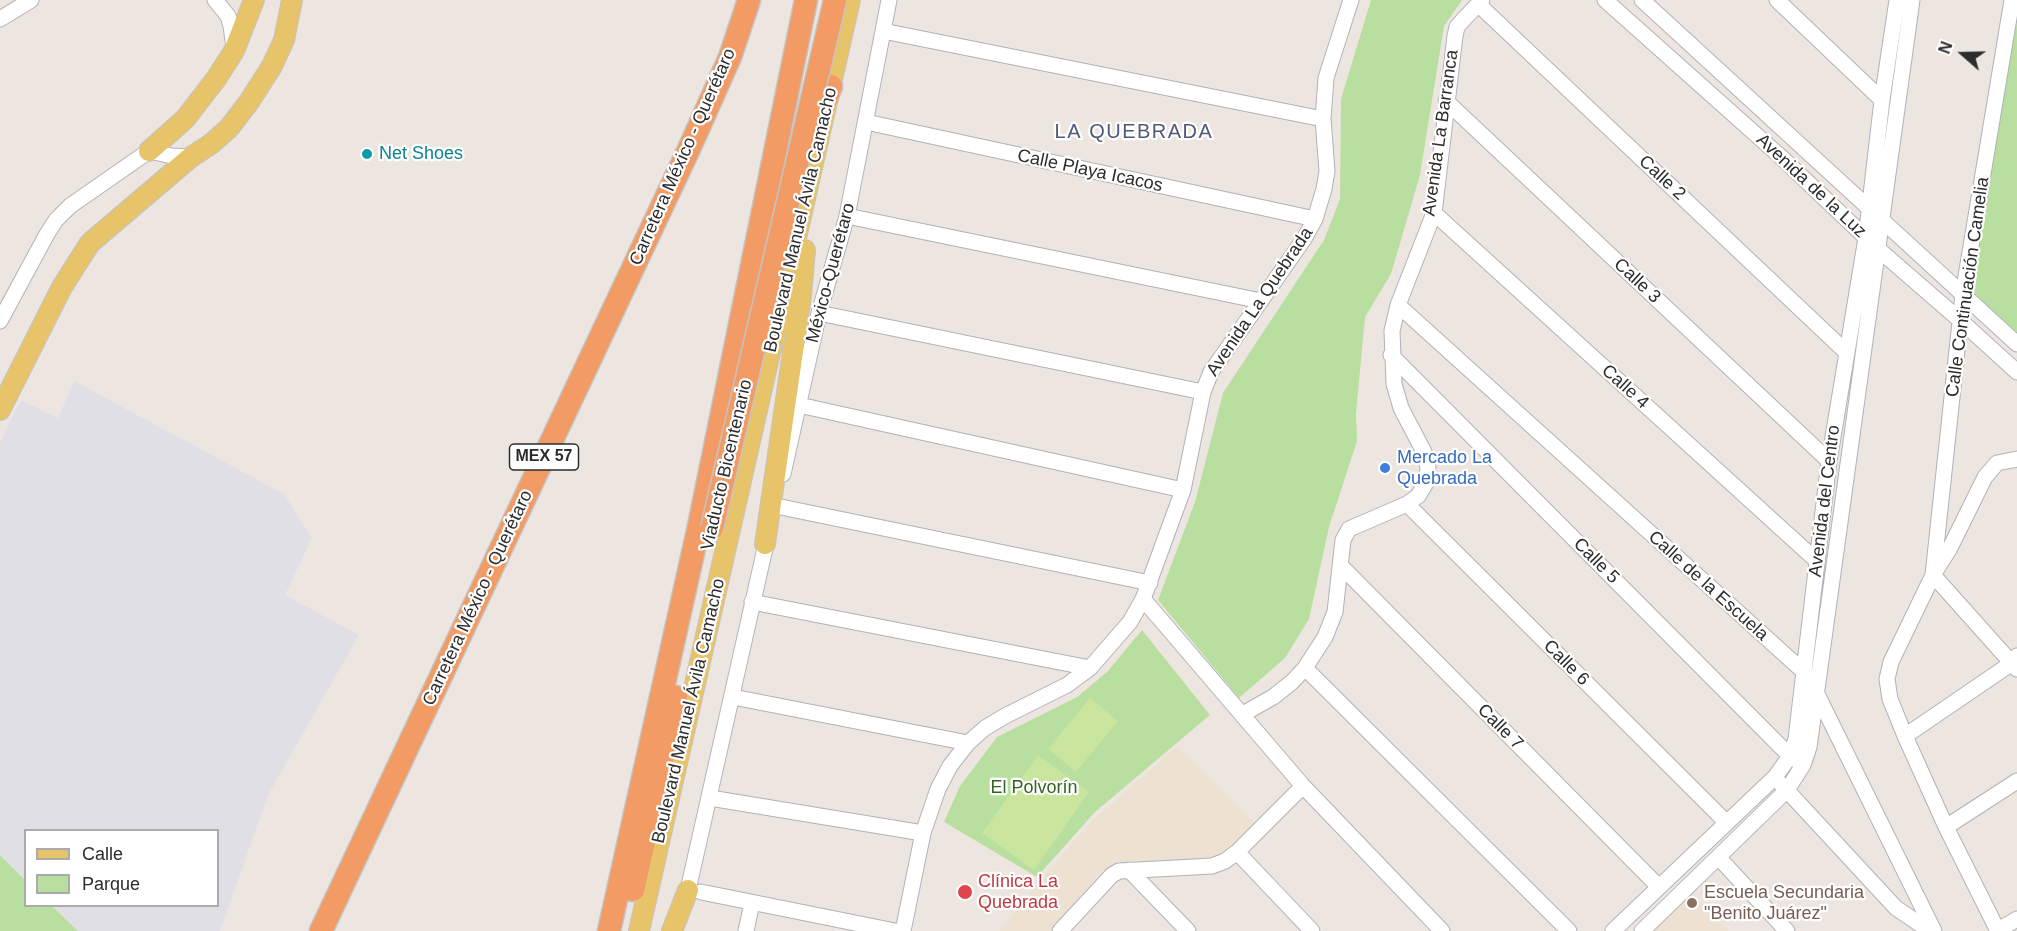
<!DOCTYPE html>
<html>
<head>
<meta charset="utf-8">
<style>
  body { margin:0 }
  #map { position:relative; width:2017px; height:931px; overflow:hidden; background:#ede6e0; font-family:Arial,sans-serif }
  canvas { display:block }
  .legend { position:absolute; left:24px; top:829px; width:195px; height:78px; box-sizing:border-box; background:#fff; border:2px solid #ababab; margin:0; padding:8px 10px; list-style:none; font-size:18px; color:#2c2c2c }
  .legend li { display:flex; align-items:center; gap:12px; height:30px }
  .legend b { width:30px; border:2px solid #ababab }
  .north { position:absolute; left:1933px; top:24px; width:60px; height:60px; -webkit-text-stroke:4px #fff; paint-order:stroke; rotate:290deg; font-size:16px; font-weight:700; line-height:24px; text-align:center; color:#2c2c2c }
  .north::after { content:''; display:block; margin:auto; width:21px; height:27px; background:#2c2c2c; clip-path:polygon(50% 0,100% 100%,50% 72%,0 100%) }
</style>
</head>
<body>
<div id="map">
<canvas width="2017" height="931"></canvas>
<ul class="legend">
<li><b style="height:8px;background:#e7c46a"></b>Calle</li>
<li><b style="height:16px;background:#b9dfa0"></b>Parque</li>
</ul>
<div class="north">N</div>
</div>
<script>
const context = document.querySelector('canvas').getContext('2d');
context.lineJoin = 'round';
function fill(path, color) {
  context.fillStyle = color;
  context.fill(path, 'evenodd');
}
function toPath(rows) {
  const path = new Path2D();
  for (const r of rows) {
    path.moveTo(r[0], r[1]);
    for (let i = 2; i < r.length; i += 2) path.lineTo(r[i], r[i + 1]);
  }
  return path;
}
function stroke(path, color, width, dash) {
  context.strokeStyle = color;
  context.lineWidth = width;
  context.lineCap = dash ? 'butt' : 'round';
  context.setLineDash(dash || []);
  context.stroke(path);
}
function write(font, color, halo, rows, align = 'center') {
  context.font = font + ' Arial,sans-serif';
  context.lineWidth = 4.5;
  context.setLineDash([]);
  context.textBaseline = 'middle';
  context.strokeStyle = halo;
  context.fillStyle = color;
  for (const [text, x, y, turn = 0] of rows) {
    context.save();
    context.translate(x, y);
    context.rotate((+turn || 0) * Math.PI / 180);
    context.textAlign = isNaN(turn) ? turn : align;
    if (halo) context.strokeText(text, 0, 0);
    context.fillText(text, 0, 0);
    context.restore();
  }
}
fill(toPath([
  [74,381,284,494,312,538,285,595,359,635,268,795,220,931,78,931,52,906,218,906,218,830,26,830,25,880,0,855,0,442,21,400,58,418]
]), '#e1dfe6');
fill(toPath([
  [1177,746,1259,828,1220,860,1117,863,1095,878,1052,931,999,931,1064,852,1093,820],
  [1692,893,1729,931,1655,931]
]), '#ede2d1');
fill(toPath([
  [1371,0,1462,0,1444,26,1420,175,1391,274,1365,317,1356,414,1357,441,1329,527,1309,619,1285,658,1239,698,1158,600,1195,502,1223,393,1324,240,1340,199,1341,99],
  [2017,22,2017,338,1964,284],
  [1142,630,1210,715,1095,812,1037,877,944,822,960,786,997,737,1077,697,1107,672],
  [0,855,25,880,26,906,52,906,78,931,0,931]
]), '#b9dfa0');
fill(toPath([
  [1090,698,1118,721,1076,772,1048,749],
  [1038,755,1089,792,1034,870,982,833]
]), '#cae59d');
const minor = toPath([
  [215,0,228,16,231,26,234,48],
  [1605,0,1780,156,1878,249,1961,321,2017,372],
  [1642,0,2017,344],
  [1777,0,1882,100],
  [2012,0,1963,294,1933,575,2017,669],
  [1478,4,1846,352],
  [0,19,31,0],
  [883,31,1323,119],
  [1446,101,1829,461],
  [866,122,1315,219],
  [1434,213,1817,561],
  [847,216,1261,301],
  [1398,305,1803,671,1816,692,1934,931],
  [819,313,1203,392],
  [0,321,47,234,56,220,70,206,149,151,172,156,191,157],
  [1391,355,1790,756,1796,760],
  [799,405,1183,490],
  [783,474,819,313,847,216,889,0],
  [1407,504,1726,822],
  [776,506,1150,583],
  [1341,566,1659,887],
  [1143,599,1303,786,1442,931],
  [752,602,1090,668],
  [1305,668,1569,931],
  [733,697,968,743],
  [1243,714,1273,697,1292,682,1305,668,1325,637,1335,612,1343,540,1349,529,1407,504,1418,496,1426,483,1428,468,1424,452,1401,408,1394,384,1392,331,1398,305,1434,213,1455,36,1457,27,1463,20,1482,0],
  [1905,736,2012,663,2017,656],
  [1781,784,1896,908,1930,931],
  [710,798,923,833],
  [1946,827,2017,781],
  [1237,852,1312,931],
  [1718,857,1787,931],
  [1129,870,1188,931],
  [688,890,768,535],
  [701,892,895,931],
  [746,931,752,903],
  [903,931,923,833,938,789,950,766,968,743,985,728,1005,716,1067,685,1090,668,1130,622,1143,599,1183,490,1203,392,1211,372,1304,239,1315,219,1324,189,1327,171,1323,119,1326,78,1351,0],
  [1060,931,1112,875,1119,871,1212,866,1225,861,1237,852,1303,786],
  [1613,931,1775,777,1790,756,1796,739,1829,461,1866,238,1882,100,1897,0],
  [1642,931,1787,790,1803,765,1809,747,1912,0],
  [1997,931,2017,919],
  [1998,931,1946,827,1905,736,1890,699,1887,679,1891,662,1933,575,1950,548,1985,477,1997,463,2017,459]
]);
const major = toPath([
  [149,151,185,119,216,79,234,51,254,0],
  [0,410,62,287,90,243,191,157,211,144,229,128,249,102,272,66,284,40,292,0],
  [765,544,801,296,805,250],
  [639,931,850,0],
  [672,931,688,890]
]);
const highway = toPath([
  [809,144,831,86],
  [633,890,676,697],
  [321,931,689,149,730,57,749,0],
  [609,931,699,526,806,0]
]);
stroke(minor, '#b0b2bb', 17);
stroke(major, '#c4c4c4', 22);
stroke(highway, '#c4c4c4', 25);
stroke(minor, '#fff', 15);
stroke(major, '#e7c46a', 20);
stroke(highway, '#f39b64', 22);
const highwayBridge = toPath([
  [712,528,835,0]
]);
stroke(highwayBridge, '#c4c4c4', 25, []);
stroke(highwayBridge, '#f39b64', 22);
for (const [x, y, r, color] of [
  [367,154,6,"#0f9aa8"],
  [1385,468,6,"#3f7fe0"],
  [965,892,8,"#e0444e"],
  [1692,903,6,"#8d6e63"]
]) {
  const dot = new Path2D();
  dot.arc(x, y, r, 0, 2 * Math.PI);
  context.fillStyle = color;
  context.fill(dot);
  stroke(dot, '#fff', 2);
}
for (const [x, y, w] of [
  [544,457,69]
]) {
  const box = new Path2D();
  box.roundRect(x - w / 2, y - 13, w, 26, 4.5);
  context.fillStyle = '#fff';
  context.fill(box);
  stroke(box, '#2c2c2c', 1.5);
}
write('bold 16px', '#2c2c2c', null, [
  ["MEX 57",544,457]
]);
write('18px', '#2c2c2c', '#fff', [
  ["Avenida La Barranca",1441,133,-82],
  ["Carretera México - Querétaro",683,157,-66],
  ["Calle Playa Icacos",1090,171,12],
  ["Calle 2",1662,178,43],
  ["Avenida de la Luz",1811,186,43],
  ["Boulevard Manuel Ávila Camacho",801,220,-77],
  ["México-Querétaro",831,273,-75],
  ["Calle 3",1637,281,43],
  ["Calle Continuación Camelia",1968,287,-82],
  ["Avenida La Quebrada",1260,302,-56],
  ["Calle 4",1625,387,42],
  ["Viaducto Bicentenario",727,465,-77],
  ["Avenida del Centro",1825,501,-83],
  ["Calle 5",1596,561,45],
  ["Calle de la Escuela",1708,586,42],
  ["Carretera México - Querétaro",478,598,-65],
  ["Calle 6",1566,663,45],
  ["Boulevard Manuel Ávila Camacho",689,711,-77],
  ["Calle 7",1500,727,45]
]);
write('18px', '#0d838f', '#fff', [
  ["Net Shoes",379,154]
], 'left');
write('18px', '#366cbe', '#fff', [
  ["Mercado La",1397,458],
  ["Quebrada",1397,479]
], 'left');
write('18px', '#326520', '#fff', [
  ["El Polvorín",1034,788]
]);
write('18px', '#be3a42', '#fff', [
  ["Clínica La",978,882],
  ["Quebrada",978,903]
], 'left');
write('18px', '#785e54', '#fff', [
  ["Escuela Secundaria",1704,893],
  ["\"Benito Juárez\"",1704,914]
], 'left');
context.letterSpacing = '1.5px';
write('20px', '#4f597a', '#fff', [
  ["LA QUEBRADA",1134,132]
]);
context.letterSpacing = '0px';
</script>
</body>
</html>
